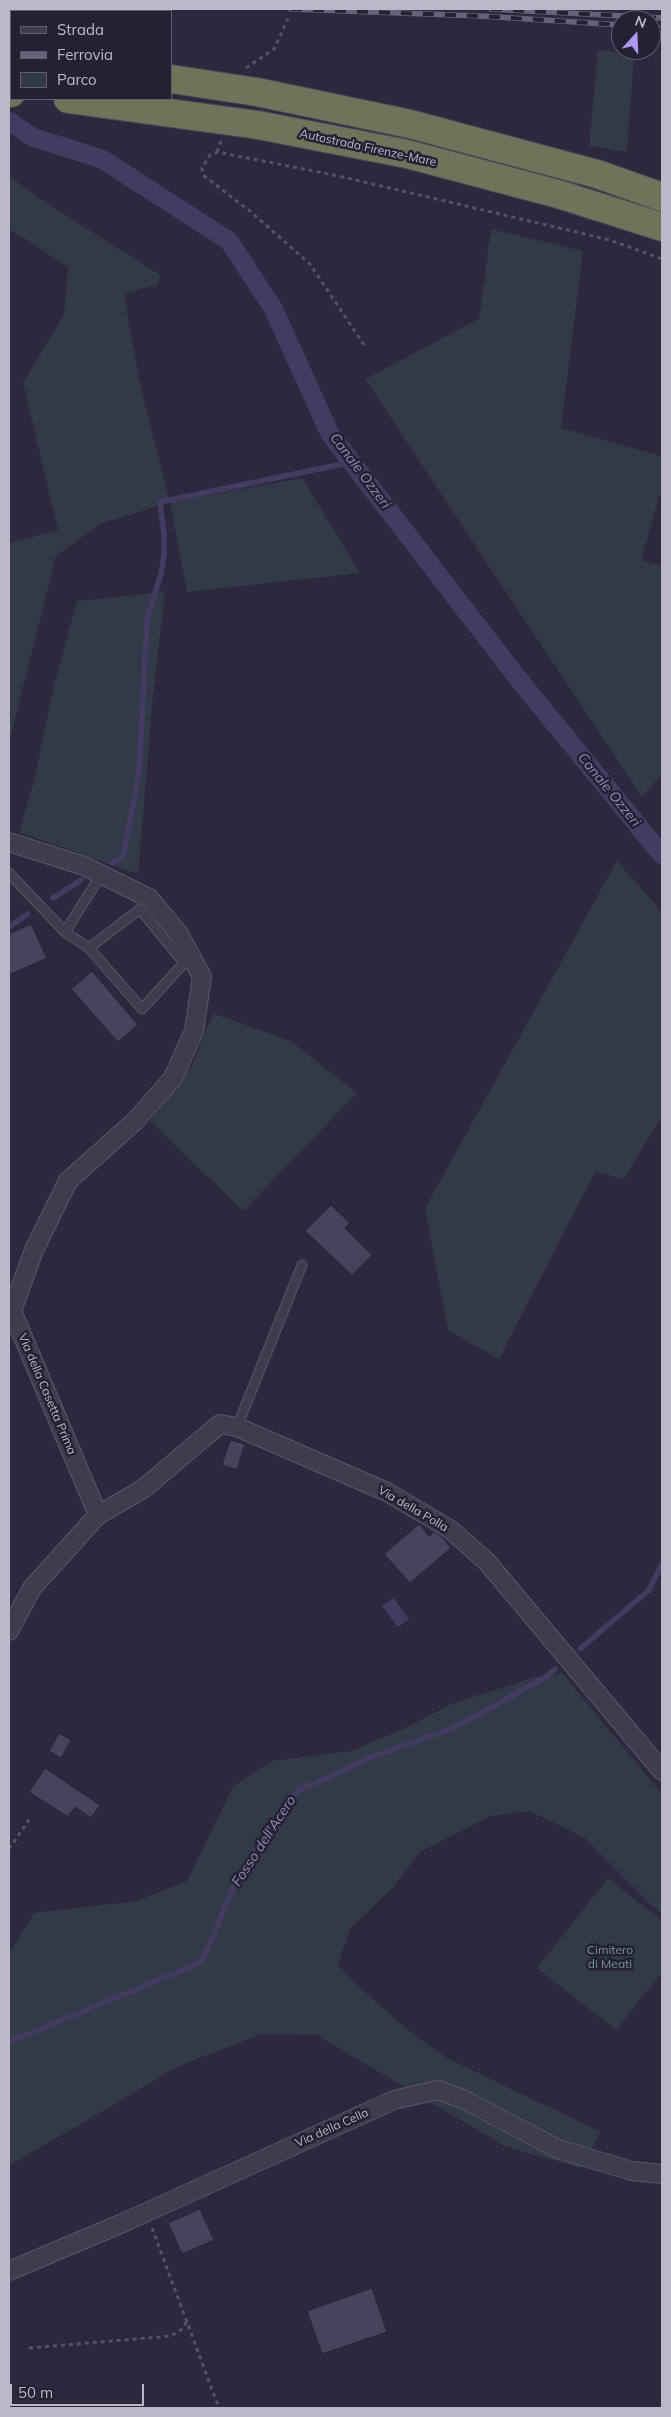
<!DOCTYPE html>
<html>
<head>
<meta charset="utf-8">
<style>
  body { margin:0 }
  #map { position:relative; width:671px; height:2417px; overflow:hidden; background:#2d283e; font-family:Mulish,sans-serif }
  canvas { display:block }
  .frame { position:absolute; inset:0; border:10px solid #bdb8c9; pointer-events:none }
  .legend { position:absolute; left:10px; top:10px; width:162px; height:90px; box-sizing:border-box; background:#252034; border:1px solid #625d70; margin:0; padding:6px 9px; list-style:none; font-size:15px; color:#bdb8c9 }
  .legend li { display:flex; align-items:center; gap:10px; height:25px }
  .legend b { width:25px; border:1px solid #625d70 }
  .north { position:absolute; left:611px; top:10px; width:50px; height:50px; box-sizing:border-box; background:#252034; border:1px solid #625d70; border-radius:50%; rotate:20deg; font-size:14px; font-weight:700; line-height:20px; text-align:center; color:#bdb8c9 }
  .north::after { content:''; display:block; margin:auto; width:18px; height:22px; background:#ae97ef; clip-path:polygon(50% 0,100% 100%,50% 72%,0 100%) }
  .scale { position:absolute; left:10px; top:2384px; width:134px; height:22px; box-sizing:border-box; border:2px solid #bdb8c9; border-top:0; padding-left:6px; font-size:15px; line-height:18px; white-space:nowrap; color:#bdb8c9; -webkit-text-stroke:4px #252034; paint-order:stroke }
</style>
</head>
<body>
<div id="map">
<canvas width="671" height="2417"></canvas>
<div class="frame"></div>
<ul class="legend">
<li><b style="height:6px;background:#403c4f"></b>Strada</li>
<li><b style="height:6px;background:#686278"></b>Ferrovia</li>
<li><b style="height:14px;background:#313a47"></b>Parco</li>
</ul>
<div class="north">N</div>
<div class="scale">50 m</div>
</div>
<script>
const context = document.querySelector('canvas').getContext('2d');
context.lineJoin = 'round';
function fill(path, color) {
  context.fillStyle = color;
  context.fill(path, 'evenodd');
}
function toPath(rows) {
  const path = new Path2D();
  for (const r of rows) {
    path.moveTo(r[0], r[1]);
    for (let i = 2; i < r.length; i += 2) path.lineTo(r[i], r[i + 1]);
  }
  return path;
}
function stroke(path, color, width, dash) {
  context.strokeStyle = color;
  context.lineWidth = width;
  context.lineCap = dash ? 'butt' : 'round';
  context.setLineDash(dash || []);
  context.stroke(path);
}
function write(font, color, halo, rows, align = 'center') {
  context.font = font + ' Mulish,sans-serif';
  context.lineWidth = 5;
  context.setLineDash([]);
  context.textBaseline = 'middle';
  context.strokeStyle = halo;
  context.fillStyle = color;
  for (const [text, x, y, turn = 0] of rows) {
    context.save();
    context.translate(x, y);
    context.rotate((+turn || 0) * Math.PI / 180);
    context.textAlign = isNaN(turn) ? turn : align;
    if (halo) context.strokeText(text, 0, 0);
    context.fillText(text, 0, 0);
    context.restore();
  }
}
fill(toPath([
  [598,50,634,54,627,152,589,146],
  [9,176,37,197,160,275,158,284,124,294,139,380,170,502,302,478,360,573,187,592,170,502,100,524,56,556,9,742,9,543,58,530,23,382,64,315,68,267,9,229],
  [491,229,583,251,561,428,662,456,662,488,641,560,662,566,662,774,642,797,365,379,479,319],
  [165,592,153,695,138,874,19,832,36,773,53,689,77,601],
  [617,861,662,912,662,1116,624,1179,595,1172,499,1359,448,1330,425,1208],
  [213,1013,292,1042,357,1093,243,1211,150,1121,192,1066],
  [562,1673,662,1794,662,1913,649,1903,584,1837,529,1811,490,1816,420,1852,393,1887,350,1929,338,1964,350,1979,413,2034,447,2058,601,2132,581,2168,504,2146,317,2035,261,2034,179,2066,9,2166,9,1954,34,1913,137,1901,187,1881,233,1787,271,1761,351,1751,406,1728,451,1704,536,1677],
  [608,1878,662,1921,662,1972,616,2030,537,1968]
]), '#313a47');
fill(toPath([
  [393,1598,409,1619,398,1627,382,1606]
]), '#443b62');
stroke(toPath([
  [112,863,123,857,139,773,147,619,161,574,164,555,164,534,160,502,352,462],
  [53,898,81,880],
  [9,927,28,914],
  [580,1649,649,1590,662,1564],
  [9,2042,202,1962,237,1879,297,1791,375,1756,453,1728,545,1678,555,1669]
]), '#443b62', 5.5);
stroke(toPath([
  [9,121,32,137,102,159,229,241,273,308,330,434,516,676,662,855]
]), '#443b62', 19);
const building = toPath([
  [31,924,47,958,9,975,9,934,31,924],
  [92,971,138,1025,118,1042,71,989,92,971],
  [331,1205,350,1223,345,1228,372,1255,352,1275,305,1231,331,1205],
  [230,1440,245,1444,237,1470,222,1465,230,1440],
  [419,1524,429,1536,434,1532,442,1537,451,1548,410,1583,384,1554,419,1524],
  [59,1733,71,1740,61,1758,49,1751,59,1733],
  [45,1768,100,1805,91,1818,75,1807,68,1817,29,1792,45,1768],
  [200,2209,214,2240,182,2254,168,2223,200,2209],
  [372,2288,387,2332,322,2354,307,2311,372,2288]
]);
fill(building, '#48425c');
stroke(building, '#272336', 1);
const lane = toPath([
  [9,873,65,932,101,875],
  [65,932,89,948,140,909,184,963,142,1009,89,948],
  [237,1427,302,1265]
]);
const street = toPath([
  [9,842,84,866,149,898,179,934,202,977,194,1031,173,1078,135,1121,68,1181,34,1250,12,1311,98,1515],
  [9,1631,32,1588,98,1515,143,1489,220,1424,237,1427,387,1492,451,1530,487,1562,662,1771],
  [9,2271,125,2222,394,2100,438,2090,463,2099,558,2149,632,2171,662,2174]
]);
const highway = toPath([
  [9,59,11,60],
  [171,79,257,92,410,124,597,174,662,197],
  [9,93,11,93],
  [68,99,258,125,407,154,558,194,662,227]
]);
stroke(lane, '#5b5769', 11);
stroke(street, '#5b5769', 20);
stroke(highway, '#484456', 30);
stroke(toPath([
  [246,68,274,49,288,19],
  [217,152,221,141],
  [364,345,310,264,251,212,203,175,202,168,210,155,217,152,339,176,610,240,662,259],
  [9,1849,31,1817],
  [152,2228,219,2408],
  [29,2348,171,2336,182,2329,187,2321]
]), '#525565', 3, [4, 4]);
stroke(lane, '#403c4f', 9);
stroke(street, '#403c4f', 18);
stroke(highway, '#6d7459', 28);
const rail = toPath([
  [291,9,481,16,621,25],
  [491,9,662,18],
  [651,28,662,29]
]);
stroke(rail, '#686278', 5.5);
stroke(rail, '#252034', 4, [11]);
write('12px', '#bdb8c9', '#252034', [
  ["Autostrada Firenze-Mare",368,148,12],
  ["Via della Casetta Prima",47,1394,67],
  ["Via della Polla",413,1509,30],
  ["Via della Cella",332,2128,-24]
]);
write('12px', '#719893', '#252034', [
  ["Cimitero",610,1950],
  ["di Meati",610,1964]
]);
write('italic 14px', '#928ab2', '#252034', [
  ["Canale Ozzeri",360,471,53],
  ["Canale Ozzeri",609,790,51],
  ["Fosso dell'Acero",264,1841,-57]
]);
</script>
</body>
</html>
